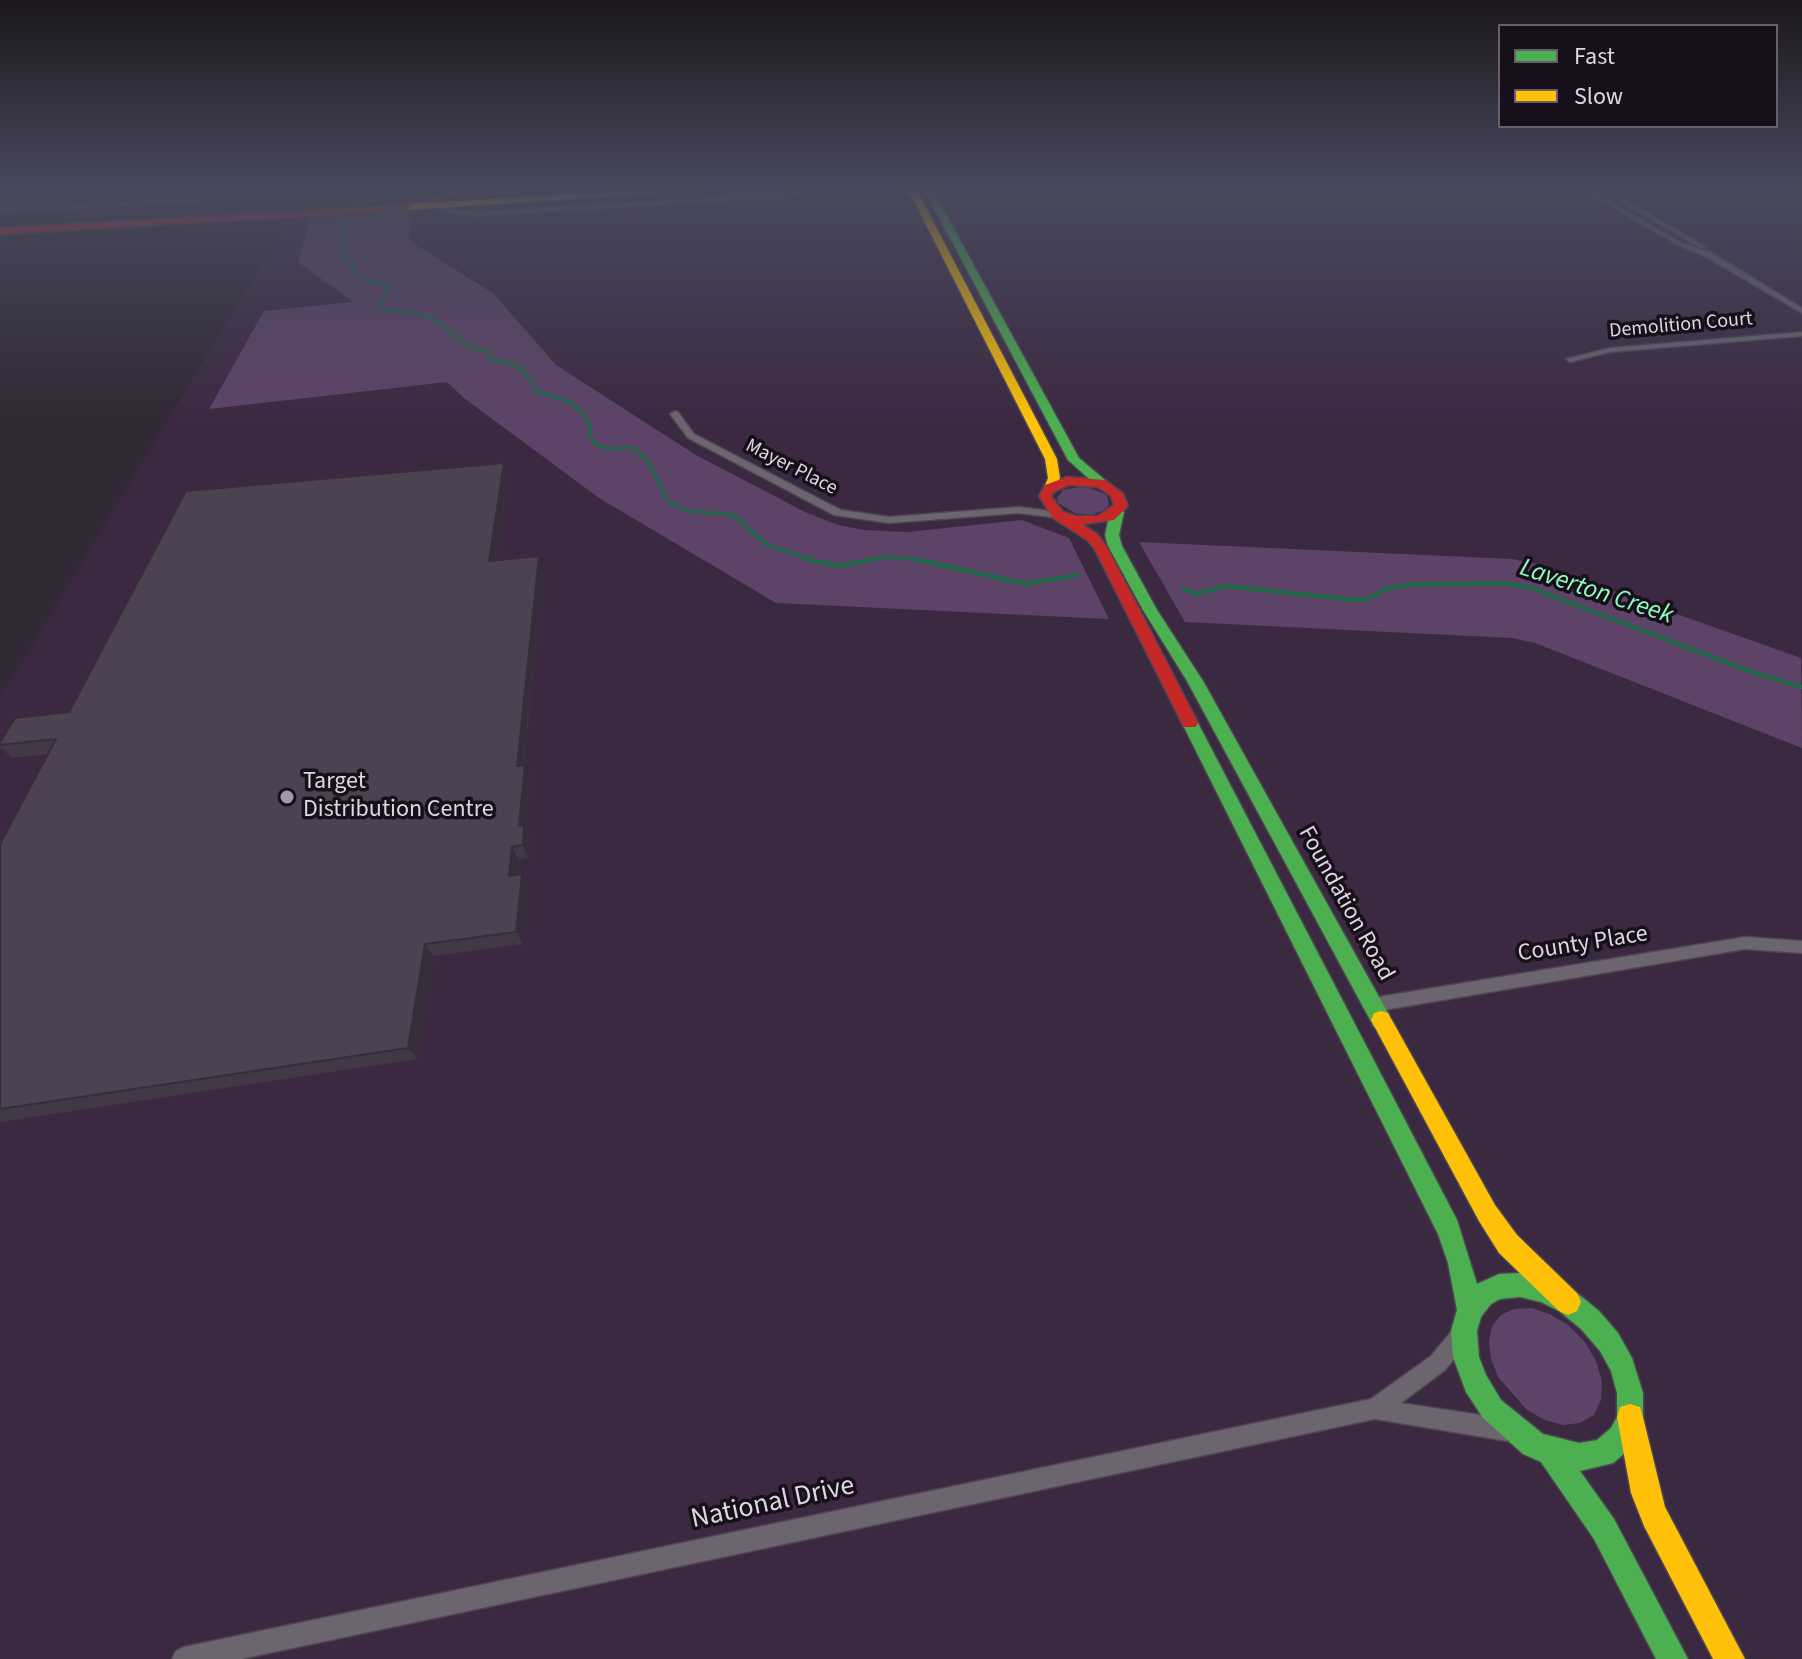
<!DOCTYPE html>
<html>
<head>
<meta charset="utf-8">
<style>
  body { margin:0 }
  #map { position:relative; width:1802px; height:1659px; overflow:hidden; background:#312935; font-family:"Source Sans 3",sans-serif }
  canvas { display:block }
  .legend { position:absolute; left:1498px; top:24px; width:280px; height:104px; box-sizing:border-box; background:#17101a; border:2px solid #675f6b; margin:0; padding:10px 14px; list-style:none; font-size:24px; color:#dfd6e4 }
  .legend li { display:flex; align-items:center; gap:16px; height:40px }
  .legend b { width:40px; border:2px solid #675f6b }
</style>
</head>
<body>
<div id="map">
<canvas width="1802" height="1659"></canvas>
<ul class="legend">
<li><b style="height:10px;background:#4caf50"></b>Fast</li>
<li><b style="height:10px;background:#ffc107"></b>Slow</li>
</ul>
</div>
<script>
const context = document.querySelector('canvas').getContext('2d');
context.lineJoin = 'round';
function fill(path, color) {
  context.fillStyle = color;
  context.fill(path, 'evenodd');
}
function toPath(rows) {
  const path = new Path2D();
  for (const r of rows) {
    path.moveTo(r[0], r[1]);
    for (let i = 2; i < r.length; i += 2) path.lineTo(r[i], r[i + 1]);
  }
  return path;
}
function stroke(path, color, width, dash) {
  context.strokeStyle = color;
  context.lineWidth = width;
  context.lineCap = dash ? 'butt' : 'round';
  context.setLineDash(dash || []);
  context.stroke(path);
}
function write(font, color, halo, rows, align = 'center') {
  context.font = font + ' "Source Sans 3",sans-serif';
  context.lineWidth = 7;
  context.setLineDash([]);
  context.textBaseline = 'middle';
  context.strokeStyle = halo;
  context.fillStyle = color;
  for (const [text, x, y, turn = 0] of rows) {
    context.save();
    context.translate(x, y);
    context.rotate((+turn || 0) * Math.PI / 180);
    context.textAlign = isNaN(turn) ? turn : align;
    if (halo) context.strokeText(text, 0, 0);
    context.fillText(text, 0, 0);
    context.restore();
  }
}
fill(toPath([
  [0,187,471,187,0,215],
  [820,187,1802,187,1802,1659,0,1659,0,698,289,219]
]), '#3b2942');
fill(toPath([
  [309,187,401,187,401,192,303,197],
  [412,212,409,241,493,293,556,365,696,455,805,512,838,525,865,530,907,532,1022,520,1069,538,1109,619,776,603,599,498,464,398,447,382,209,409,264,311,353,302,298,262,310,218],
  [1085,486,1107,495,1109,505,1106,509,1092,515,1075,513,1058,503,1057,498,1063,490],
  [1139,542,1512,559,1533,563,1801,658,1802,748,1535,643,1512,638,1185,622],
  [1531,1308,1550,1314,1568,1325,1585,1342,1596,1361,1602,1381,1601,1400,1594,1415,1580,1423,1563,1425,1545,1420,1527,1410,1498,1377,1491,1359,1489,1341,1492,1326,1501,1315,1514,1309]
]), '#5d4367');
stroke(toPath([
  [311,193,350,197],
  [0,211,267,196],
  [347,218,343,223,342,235,347,243,342,257,355,264,351,270,367,280,390,286,380,305,386,310,423,315,435,320,471,347,486,351,492,360,517,365,533,381,535,391,571,402,582,412,590,425,590,435,595,445,612,449,631,447,646,458,668,501,686,511,732,514,768,545,816,561],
  [865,561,886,557,931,561]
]), '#1c6b47', 3);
stroke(toPath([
  [806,559,839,566,875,559],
  [914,559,1026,584,1078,575],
  [1183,588,1195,594,1225,586,1356,600,1369,599,1386,589,1405,585,1503,583,1531,588,1752,672,1802,687]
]), '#1c6b47', 4);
const street = toPath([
  [466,187,478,187,431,201,428,199,466,187],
  [810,187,823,187,788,197,476,216,458,215,429,205,432,203,459,211,476,212,788,193,810,187],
  [1577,187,1585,187,1682,243,1712,253,1802,308,1802,313,1706,257,1678,245,1577,187],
  [1624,199,1704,246,1706,247,1700,248,1622,202,1624,199],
  [1802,332,1802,336,1610,352,1570,362,1566,359,1610,348,1802,332],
  [675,411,678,412,694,434,841,510,889,517,1019,507,1058,512,1063,515,1058,518,1019,513,889,523,834,515,688,438,670,414,675,411],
  [1745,937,1802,941,1802,953,1745,949,1372,1012,1366,1010,1364,1005,1366,1000,1372,998,1745,937],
  [1462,1324,1469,1327,1472,1334,1469,1341,1445,1370,1401,1403,1507,1419,1514,1423,1518,1430,1514,1437,1507,1441,1375,1419,241,1659,172,1659,176,1651,184,1647,1371,1399,1431,1356,1455,1327,1462,1324]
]);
const fast = toPath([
  [923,187,931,187,1079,458,1105,480,1105,486,1097,486,1068,460,923,187],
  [1117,508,1124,512,1119,535,1122,546,1157,610,1203,681,1388,1013,1391,1020,1388,1027,1381,1029,1374,1027,1187,681,1143,610,1108,546,1105,535,1110,512,1117,508],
  [1190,717,1198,723,1457,1220,1477,1284,1499,1274,1520,1273,1553,1281,1577,1293,1599,1311,1618,1333,1632,1358,1643,1393,1643,1417,1631,1448,1613,1463,1580,1471,1614,1519,1688,1659,1656,1659,1594,1539,1541,1462,1523,1454,1483,1418,1466,1392,1453,1357,1451,1331,1457,1310,1448,1263,1438,1234,1182,723,1190,717],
  [1520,1297,1541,1302,1559,1311,1581,1329,1600,1351,1611,1371,1617,1393,1617,1417,1611,1428,1597,1440,1579,1443,1543,1434,1501,1400,1486,1375,1479,1357,1477,1331,1481,1317,1491,1304,1500,1299,1520,1297]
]);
const slow = toPath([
  [696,187,750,187,408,210,404,207,408,204,696,187],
  [902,187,911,187,921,198,1057,459,1060,478,1055,491,1044,488,1048,478,1045,459,913,199,902,187],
  [1381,1011,1388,1013,1495,1205,1517,1235,1577,1293,1581,1302,1577,1311,1568,1315,1559,1311,1499,1253,1479,1221,1371,1020,1374,1013,1381,1011],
  [1630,1404,1640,1407,1643,1417,1665,1507,1745,1659,1713,1659,1644,1526,1631,1493,1617,1417,1620,1407,1630,1404]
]);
const jam = toPath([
  [411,205,408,210,0,234,0,228,411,205],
  [1067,477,1105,480,1123,494,1128,506,1114,520,1082,524,1097,534,1107,547,1198,723,1196,727,1184,727,1182,723,1094,548,1087,540,1053,518,1039,496,1045,485,1067,477],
  [1069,485,1098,487,1111,496,1114,505,1098,516,1076,516,1063,512,1051,496,1055,491,1069,485]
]);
stroke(street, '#4c4650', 3);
stroke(fast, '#4c4650', 3);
stroke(slow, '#4c4650', 3);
stroke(jam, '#4c4650', 3);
fill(street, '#6c646f');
fill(fast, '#4caf50');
fill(slow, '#ffc107');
fill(jam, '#c62828');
fill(toPath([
  [0,187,65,187,62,191,49,194,0,197],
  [508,476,496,561,543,569,524,765,525,765,530,778,526,828,530,838,528,858,518,860,517,875,528,887,523,944,433,956,417,1059,0,1122,0,844,48,754,12,758,0,747,0,743,69,712]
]), '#423947');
fill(toPath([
  [45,187,65,187,62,191,49,194],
  [504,463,508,476,494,574,489,561],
  [539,556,543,569,522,779,517,766],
  [525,765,530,778,526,828,530,838,528,858,523,845,519,826],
  [512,847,518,860,516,888,509,876],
  [522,874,528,887,523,944,516,932],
  [425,944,433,956,417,1059,408,1048]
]), '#362e39');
const building = toPath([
  [504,463,489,561,539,556,517,766,525,765,519,826,524,825,523,845,512,847,509,876,522,874,516,932,425,944,408,1048,0,1109,0,844,56,739,0,745,0,743,15,718,69,712,186,491,504,463]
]);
fill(building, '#4d4252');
stroke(building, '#362e39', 2);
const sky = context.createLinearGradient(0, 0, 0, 420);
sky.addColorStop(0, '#1b171d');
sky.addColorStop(0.45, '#48495c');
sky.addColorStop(1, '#48495c00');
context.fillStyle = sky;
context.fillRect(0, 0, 1802, 420);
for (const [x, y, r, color] of [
  [287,797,8,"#a299a7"]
]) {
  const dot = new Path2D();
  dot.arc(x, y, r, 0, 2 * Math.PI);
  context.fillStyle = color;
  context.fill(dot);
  stroke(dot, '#17101a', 3);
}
write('20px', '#dfd6e4', '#17101a', [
  ["Demolition Court",1681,326,-5],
  ["Mayer Place",791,468,27]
]);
write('24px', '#dfd6e4', '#17101a', [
  ["Target",303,783],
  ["Distribution Centre",303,811]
], 'left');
write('24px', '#dfd6e4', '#17101a', [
  ["Foundation Road",1345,904,61],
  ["County Place",1583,945,-9]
]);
write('italic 26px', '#8ffdc0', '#17101a', [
  ["Laverton Creek",1596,593,18]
]);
write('28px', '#dfd6e4', '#17101a', [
  ["National Drive",773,1504,-12]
]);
</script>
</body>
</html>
